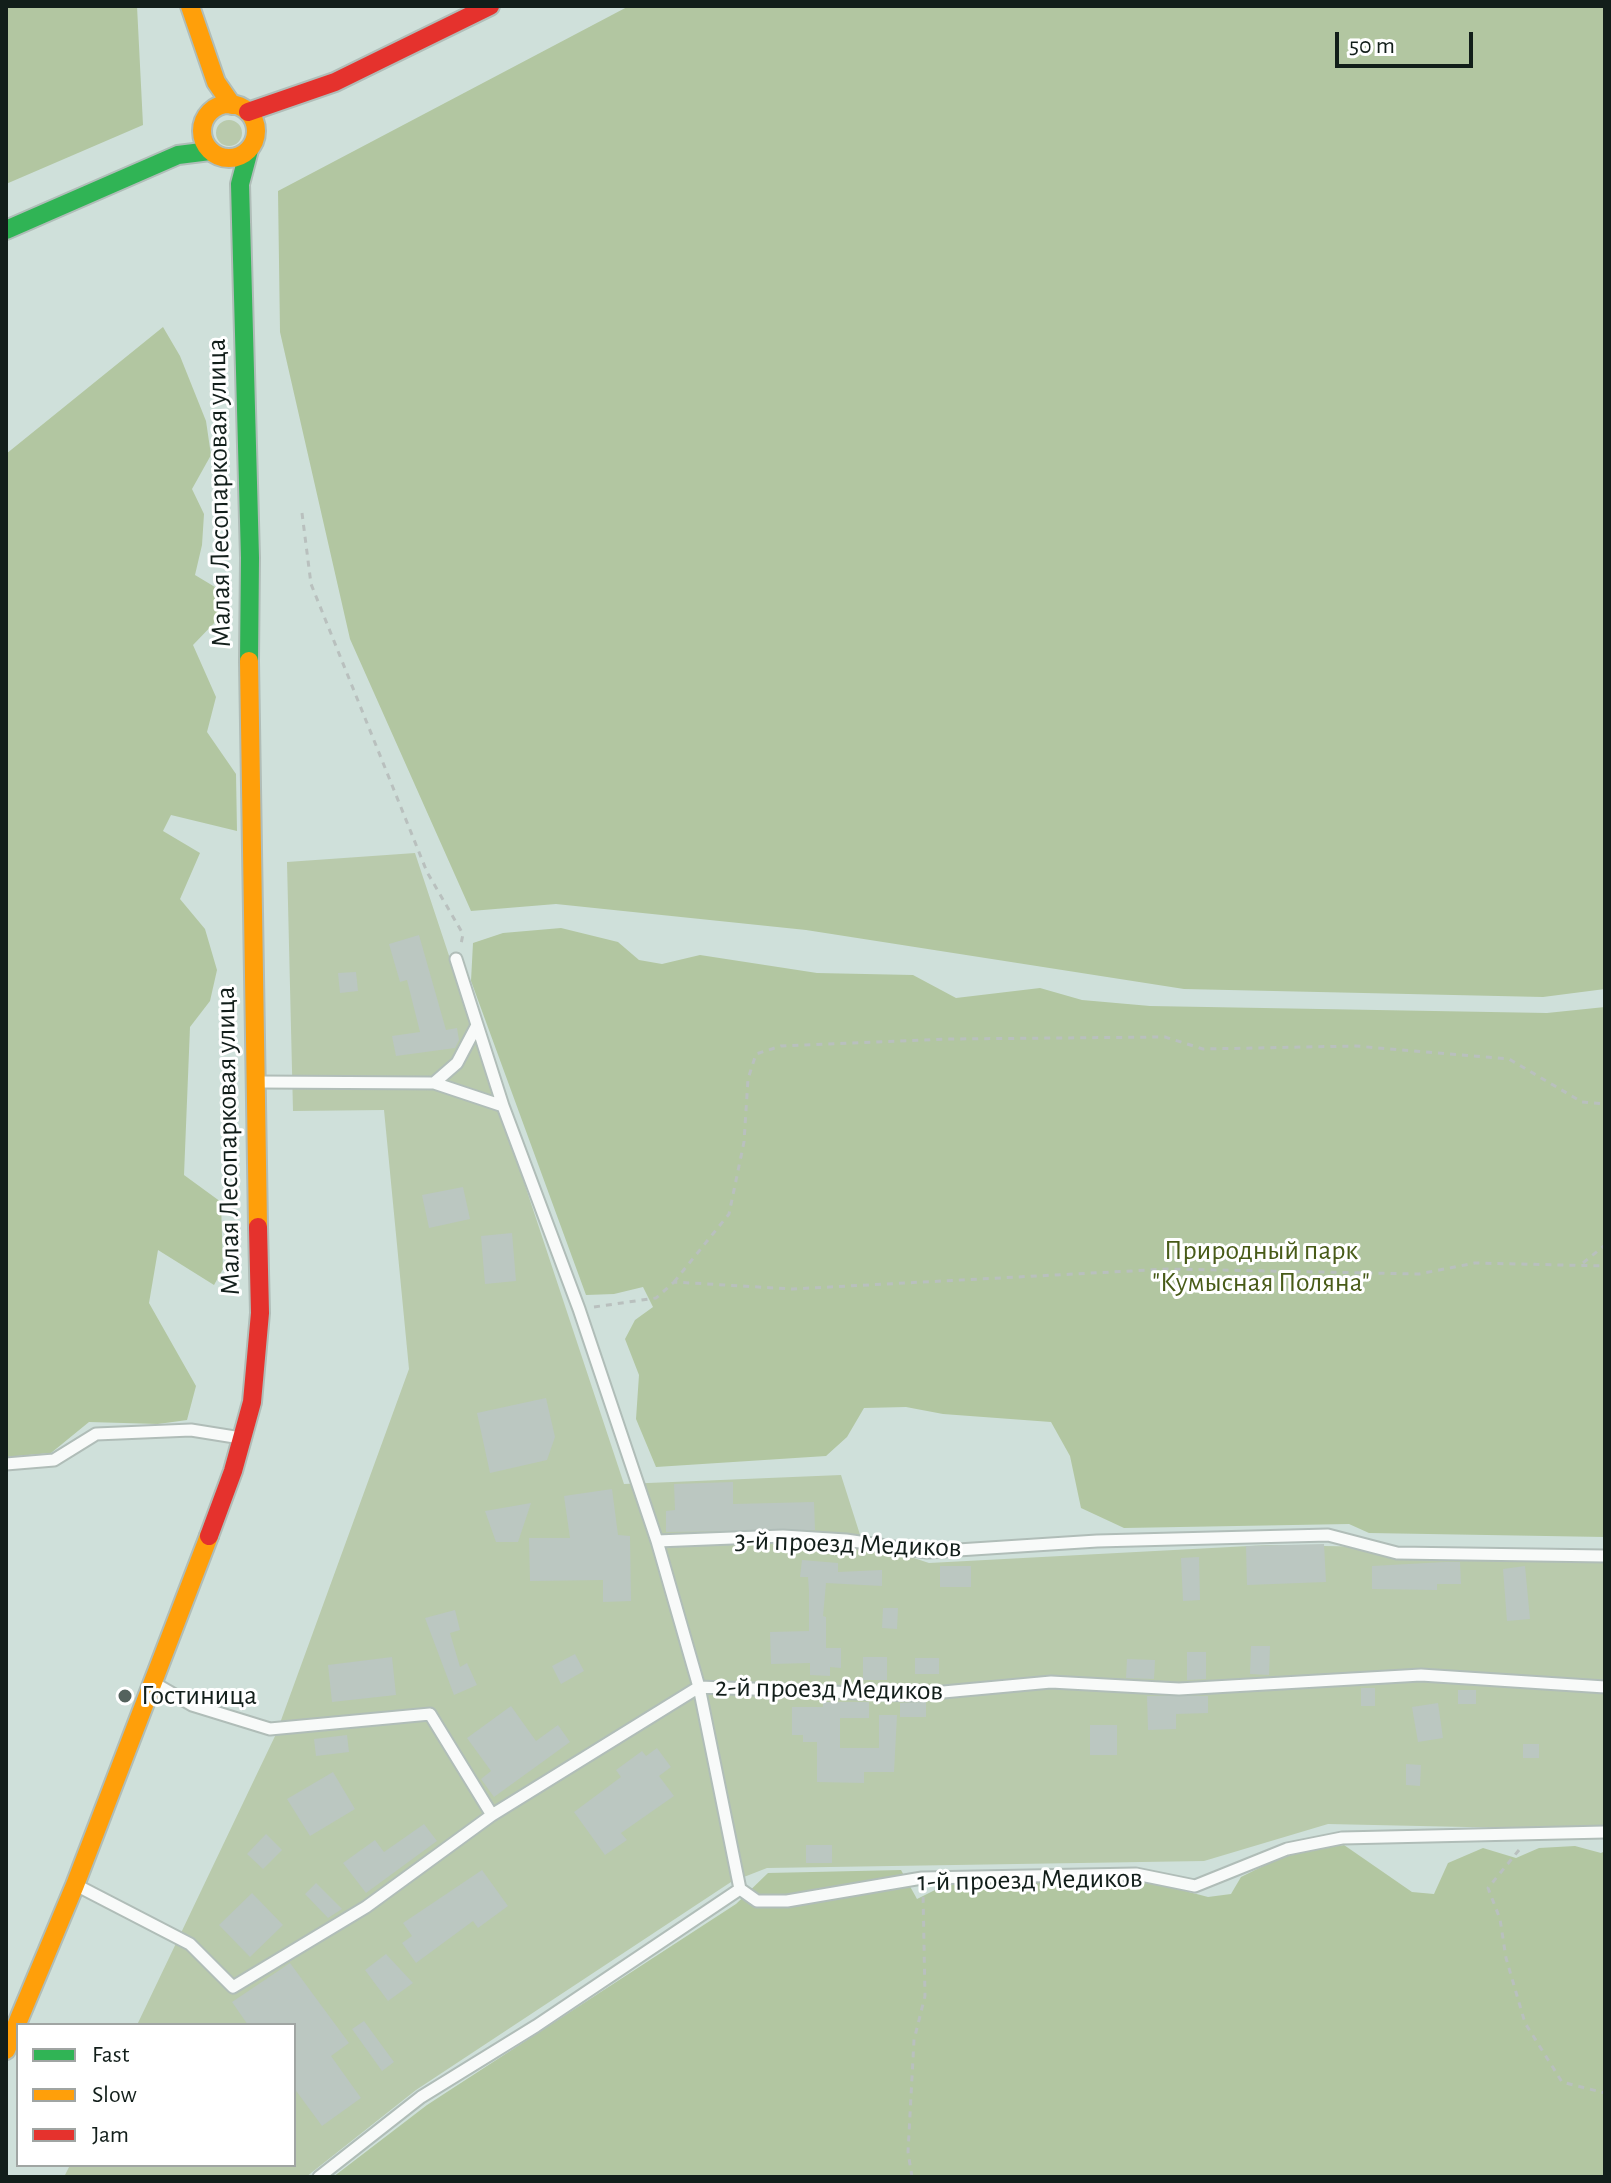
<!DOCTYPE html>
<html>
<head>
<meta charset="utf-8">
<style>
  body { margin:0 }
  #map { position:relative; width:1611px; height:2183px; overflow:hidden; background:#cfe0da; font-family:"Alegreya Sans",sans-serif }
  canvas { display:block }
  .frame { position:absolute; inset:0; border:8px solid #121e1a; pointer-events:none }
  .legend { position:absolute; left:16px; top:2023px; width:280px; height:144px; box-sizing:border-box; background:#fff; border:2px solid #a0a5a3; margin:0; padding:10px 14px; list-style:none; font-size:24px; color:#121e1a }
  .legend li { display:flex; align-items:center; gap:16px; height:40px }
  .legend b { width:40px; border:2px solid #a0a5a3 }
  .scale { position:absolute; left:1335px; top:32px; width:138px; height:36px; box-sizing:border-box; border:4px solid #121e1a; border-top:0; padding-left:10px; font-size:24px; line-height:28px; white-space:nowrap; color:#121e1a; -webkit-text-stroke:6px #fff; paint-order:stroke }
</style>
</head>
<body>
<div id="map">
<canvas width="1611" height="2183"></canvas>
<div class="frame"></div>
<ul class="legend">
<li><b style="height:10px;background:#30b455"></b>Fast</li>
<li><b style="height:10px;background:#ff9f0a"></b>Slow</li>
<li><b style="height:10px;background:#e5322d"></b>Jam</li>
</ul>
<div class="scale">50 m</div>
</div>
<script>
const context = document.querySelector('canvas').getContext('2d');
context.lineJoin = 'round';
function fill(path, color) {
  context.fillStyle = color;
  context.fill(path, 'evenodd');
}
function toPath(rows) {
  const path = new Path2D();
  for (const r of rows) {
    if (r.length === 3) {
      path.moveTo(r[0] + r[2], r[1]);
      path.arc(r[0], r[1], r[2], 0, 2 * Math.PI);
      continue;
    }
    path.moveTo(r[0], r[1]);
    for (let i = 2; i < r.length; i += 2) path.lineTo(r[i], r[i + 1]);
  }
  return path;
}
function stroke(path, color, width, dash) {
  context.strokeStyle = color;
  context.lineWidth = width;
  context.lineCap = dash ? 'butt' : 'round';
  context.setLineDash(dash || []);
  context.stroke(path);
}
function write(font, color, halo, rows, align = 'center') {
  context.font = font + ' "Alegreya Sans",sans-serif';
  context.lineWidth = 6;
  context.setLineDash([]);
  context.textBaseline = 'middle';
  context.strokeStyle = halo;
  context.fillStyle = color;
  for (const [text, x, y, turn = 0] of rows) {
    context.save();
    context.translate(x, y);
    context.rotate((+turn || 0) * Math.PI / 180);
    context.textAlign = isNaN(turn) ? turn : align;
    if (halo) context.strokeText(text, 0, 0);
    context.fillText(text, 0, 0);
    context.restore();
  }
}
fill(toPath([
  [229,133,13],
  [415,853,624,1484,841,1475,862,1541,929,1563,1268,1545,1605,1551,1605,1830,1328,1824,1204,1861,767,1868,731,1882,416,2090,306,2177,64,2177,70,2165,294,2165,294,2025,137,2025,276,1734,409,1369,384,1110,293,1111,287,862]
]), '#b9caac');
fill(toPath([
  [6,6,137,6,143,125,6,184],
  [629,6,1605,6,1605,989,1543,997,1184,989,806,930,556,904,471,911,350,639,280,332,278,191],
  [163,327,180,356,206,421,211,455,192,489,204,514,202,545,195,575,220,590,219,618,193,645,216,697,207,732,236,774,237,831,171,815,163,831,200,853,180,899,205,929,217,970,210,1001,190,1027,184,1175,221,1202,223,1269,214,1285,158,1250,149,1303,196,1386,187,1420,158,1424,89,1422,51,1453,6,1457,6,454],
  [561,928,618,942,639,960,662,964,700,955,817,973,913,975,956,998,1040,988,1082,1000,1150,1006,1547,1013,1605,1007,1605,1537,1369,1533,1349,1524,1124,1528,1081,1508,1070,1456,1051,1422,943,1414,906,1407,864,1408,847,1437,826,1456,656,1467,636,1419,639,1375,625,1339,635,1320,653,1307,643,1287,614,1294,586,1295,471,981,473,943,503,933],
  [1344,1845,1412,1892,1434,1894,1448,1863,1483,1848,1516,1858,1539,1848,1575,1846,1601,1853,1605,1851,1605,2177,333,2177,427,2105,736,1904,768,1873,901,1870,917,1899,951,1882,1136,1878,1208,1897,1231,1894,1241,1877,1289,1853]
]), '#b2c6a1');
fill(toPath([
  [419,935,446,1030,457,1028,459,1040,455,1048,396,1056,392,1036,420,1032,407,980,400,982,389,944],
  [356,972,358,991,340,993,338,973],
  [463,1187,470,1219,429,1228,422,1195],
  [512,1233,516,1281,485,1284,481,1236],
  [546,1398,555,1437,547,1460,490,1473,477,1413],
  [733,1482,733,1504,814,1502,815,1530,666,1532,666,1511,675,1510,674,1484],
  [612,1489,618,1535,630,1536,631,1601,603,1602,603,1580,530,1581,529,1538,570,1538,564,1496],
  [531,1503,518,1542,496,1542,485,1511],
  [1324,1544,1326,1582,1247,1585,1246,1546],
  [1199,1557,1200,1600,1183,1601,1181,1558],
  [802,1560,838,1563,838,1572,882,1570,882,1586,826,1583,823,1616,826,1617,826,1648,841,1648,841,1668,830,1667,830,1676,810,1675,810,1663,771,1664,770,1632,809,1631,809,1591,808,1577,800,1577],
  [1445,1562,1460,1562,1461,1584,1437,1584,1437,1590,1372,1589,1372,1566],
  [940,1566,971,1566,971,1587,940,1587],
  [1525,1566,1530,1619,1507,1621,1503,1569],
  [883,1608,898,1608,897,1629,882,1628],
  [455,1610,460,1630,450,1633,460,1667,467,1663,477,1685,454,1695,425,1618],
  [1251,1646,1270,1646,1269,1675,1250,1674],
  [1187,1652,1206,1652,1206,1679,1187,1680],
  [575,1654,584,1671,561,1684,552,1666],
  [392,1657,396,1695,332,1702,328,1665],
  [863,1657,887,1657,887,1680,863,1680],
  [915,1658,939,1658,939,1674,915,1674],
  [1127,1659,1155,1660,1154,1679,1126,1678],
  [1361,1688,1375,1688,1375,1706,1361,1706],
  [1458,1690,1476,1690,1476,1704,1458,1704],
  [1147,1696,1208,1696,1208,1713,1176,1714,1176,1729,1148,1730],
  [823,1702,869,1702,869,1718,840,1718,840,1748,879,1748,879,1715,897,1715,894,1772,864,1772,864,1783,817,1782,817,1742,803,1742,803,1735,792,1735,792,1707,823,1707],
  [922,1702,926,1702,926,1717,900,1717,900,1703],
  [1438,1703,1443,1738,1418,1742,1412,1707],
  [511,1706,536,1741,558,1725,570,1742,494,1797,481,1779,491,1771,467,1738],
  [1090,1725,1117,1725,1117,1755,1090,1755],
  [347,1735,349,1752,316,1756,314,1739],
  [1523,1744,1539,1744,1539,1758,1523,1758],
  [657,1748,671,1767,659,1776,674,1796,621,1833,627,1840,605,1855,574,1812,621,1777,616,1770,642,1751,646,1756],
  [1406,1764,1421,1765,1420,1786,1406,1785],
  [333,1772,355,1809,310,1836,287,1799],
  [424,1824,437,1841,366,1893,343,1863,375,1840,384,1852],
  [266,1834,282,1850,263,1869,247,1854],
  [806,1845,832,1845,832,1863,806,1863],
  [482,1870,508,1906,478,1928,473,1921,416,1963,402,1943,412,1936,403,1923],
  [316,1883,342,1909,328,1918,305,1894],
  [252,1893,283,1925,250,1957,219,1925],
  [386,1954,413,1983,388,2001,365,1970],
  [290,1963,349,2043,331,2056,361,2098,322,2126,294,2088,294,2025,248,2025,232,2002],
  [364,2021,394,2062,382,2071,352,2029]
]), '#bbc7c1');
const lane = toPath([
  [456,959,503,1106,579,1309,657,1541,699,1687,740,1889],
  [476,1027,457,1063,434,1083,503,1106],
  [259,1082,434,1083],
  [6,1464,54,1460,96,1434,191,1430,241,1438],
  [657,1541,783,1536,846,1540,927,1552,1097,1541,1328,1535,1397,1553,1605,1556],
  [154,1683,192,1705,270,1729,430,1714,492,1815],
  [76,1885,190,1944,233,1987,366,1907,492,1815,699,1687,911,1695,1051,1682,1179,1689,1421,1675,1605,1687],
  [740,1889,757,1901,787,1901,922,1878,1136,1874,1195,1886,1287,1849,1342,1838,1605,1832],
  [319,2177,421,2097,536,2026,740,1889]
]);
const fast = toPath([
  [6,230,178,155,210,151],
  [249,661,250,558,240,184,249,150]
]);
const slow = toPath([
  [190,6,216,82,232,105],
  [229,131,27],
  [249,661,258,1227],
  [6,2050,75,1885,209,1536]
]);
const jam = toPath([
  [248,112,335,82,490,6],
  [209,1536,233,1471,252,1402,260,1313,258,1227]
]);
stroke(lane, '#b0bdb8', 15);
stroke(fast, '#b0bdb8', 22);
stroke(slow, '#b0bdb8', 22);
stroke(jam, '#b0bdb8', 22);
stroke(toPath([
  [302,513,311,584,427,872,463,934,461,944],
  [1583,1263,1605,1245],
  [674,1282,729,1214,744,1142,748,1079,756,1054,781,1046,949,1039,1165,1037,1203,1049,1356,1046,1509,1059,1582,1102,1605,1104],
  [594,1307,656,1298,674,1282,792,1289,1168,1269,1419,1274,1475,1263,1605,1266],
  [1519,1850,1488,1888,1500,1919,1506,1958,1525,2023,1562,2082,1605,2093],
  [912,2177,908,2152,914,2040,925,1996,923,1893]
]), '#b9c0be', 3, [6, 6]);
stroke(lane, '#f8faf9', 11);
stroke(fast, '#30b455', 18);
stroke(slow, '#ff9f0a', 18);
stroke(jam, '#e5322d', 18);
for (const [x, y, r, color] of [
  [125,1696,8,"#54625d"]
]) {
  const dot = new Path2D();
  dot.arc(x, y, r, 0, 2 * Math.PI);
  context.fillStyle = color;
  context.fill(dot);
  stroke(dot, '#fff', 3);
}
write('28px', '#121e1a', '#fff', [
  ["Малая Лесопарковая улица",219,493,-91],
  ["Малая Лесопарковая улица",228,1141,-91],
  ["3-й проезд Медиков",848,1544,2],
  ["2-й проезд Медиков",829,1689,1],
  ["1-й проезд Медиков",1030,1880,-1]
]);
write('28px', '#485b18', '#fff', [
  ["Природный парк",1261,1251],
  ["\"Кумысная Поляна\"",1261,1283]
]);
write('28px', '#121e1a', '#fff', [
  ["Гостиница",141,1696]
], 'left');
</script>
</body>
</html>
